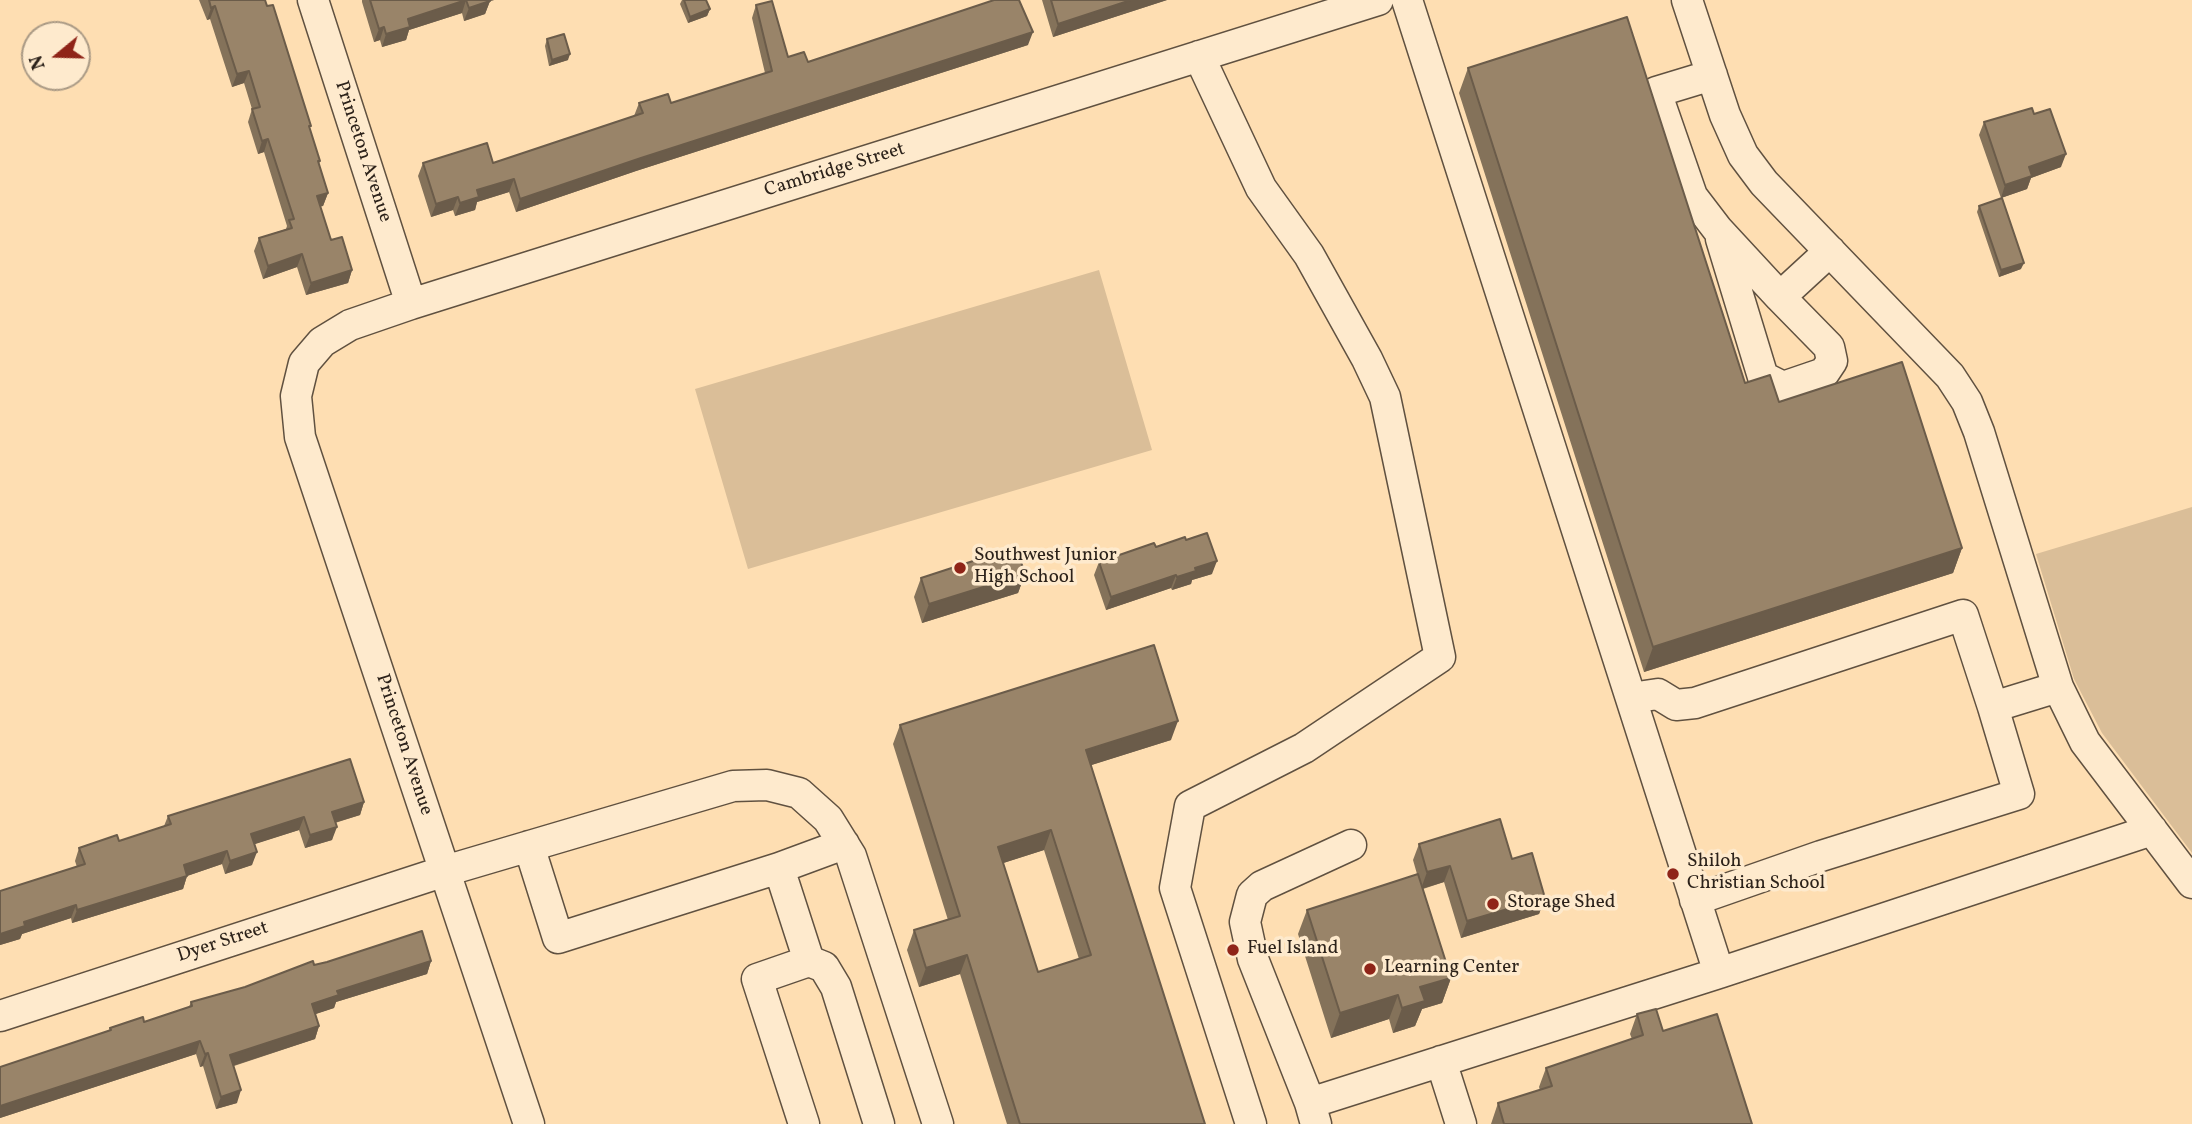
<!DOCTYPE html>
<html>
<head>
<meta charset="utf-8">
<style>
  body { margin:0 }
  #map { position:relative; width:2192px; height:1124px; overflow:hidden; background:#fedeb2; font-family:Vollkorn,serif }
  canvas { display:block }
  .north { position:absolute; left:21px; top:21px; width:70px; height:70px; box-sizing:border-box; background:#feeacd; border:2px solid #aa9a85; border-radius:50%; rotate:251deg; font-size:19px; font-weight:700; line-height:28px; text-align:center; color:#2c221a }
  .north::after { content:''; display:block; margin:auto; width:24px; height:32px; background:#8f2418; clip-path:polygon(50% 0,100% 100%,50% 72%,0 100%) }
</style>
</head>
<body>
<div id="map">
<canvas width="2192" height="1124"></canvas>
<div class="north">N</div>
</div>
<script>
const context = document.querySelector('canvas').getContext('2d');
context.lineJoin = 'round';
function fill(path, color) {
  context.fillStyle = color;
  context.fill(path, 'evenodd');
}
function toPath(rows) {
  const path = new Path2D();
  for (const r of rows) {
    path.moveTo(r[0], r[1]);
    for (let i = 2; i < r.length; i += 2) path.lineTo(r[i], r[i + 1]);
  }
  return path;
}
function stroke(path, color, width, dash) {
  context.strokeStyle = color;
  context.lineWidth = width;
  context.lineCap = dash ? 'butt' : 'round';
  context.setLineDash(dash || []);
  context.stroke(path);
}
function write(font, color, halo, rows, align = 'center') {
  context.font = font + ' Vollkorn,serif';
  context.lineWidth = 7;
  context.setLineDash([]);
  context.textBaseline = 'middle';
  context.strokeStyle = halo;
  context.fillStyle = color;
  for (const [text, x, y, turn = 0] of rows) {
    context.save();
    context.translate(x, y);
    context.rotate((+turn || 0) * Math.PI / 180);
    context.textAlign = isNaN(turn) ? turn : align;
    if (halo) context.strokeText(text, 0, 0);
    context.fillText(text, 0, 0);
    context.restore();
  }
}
fill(toPath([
  [1099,270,1152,450,748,569,695,389],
  [2192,507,2192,853,2102,733,2074,679,2036,554]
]), '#dabe98');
const minor = toPath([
  [313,0,411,304],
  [1407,0,1719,973],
  [1687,0,1725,115,1743,155,1764,183,1950,376,1967,402,1979,432,2058,687,2085,742,2192,883],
  [1199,56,1261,188,1309,255,1367,359,1385,397,1440,657,1304,748,1190,806,1175,888,1251,1124],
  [1712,75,1656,92,1692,196,1718,230,1780,297,1830,251],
  [1721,239,1763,377,1783,387,1824,373,1832,361,1829,347,1780,297],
  [1631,698,1658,694,1676,705,1695,703,1963,615,1993,707],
  [529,846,558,938,779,868],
  [1695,900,1821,856,2019,794,1993,707,2058,687],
  [809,961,779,868,844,844],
  [0,1016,445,871,733,786,767,785,799,793,828,819,851,856,938,1124],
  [1441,1061,1461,1124],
  [1310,1103,1253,959,1245,922,1252,895,1262,886,1351,845],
  [529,1124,300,437,296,396,304,363,322,342,350,325,411,304,1378,0],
  [804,1124,757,979,809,961,824,967,836,987,879,1124],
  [1316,1124,1310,1103,1719,973,2152,830]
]);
stroke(minor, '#605140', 33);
stroke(minor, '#feeacd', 30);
fill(toPath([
  [199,0,265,0,320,161,319,164,328,193,323,206,320,206,331,240,352,270,348,283,306,295,297,267,263,279,254,251,259,238,286,229,287,226,264,152,258,154,248,122,252,109,244,83,232,87,210,19,207,20],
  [362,0,494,0,490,1,485,14,464,21,462,13,409,30,406,40,382,47,380,40,374,42,362,2],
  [682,0,706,0,710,9,707,16,688,23,680,4],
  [1042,0,1167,0,1053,37],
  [756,5,788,57,808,62,1028,45,636,171,516,212,509,192,477,202,475,210,455,216,453,210,431,217,418,176,423,163,493,163,634,116,639,103,671,103,765,73,752,18],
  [547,39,568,60,549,66,545,46],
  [1468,68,1745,383,1779,402,1962,548,1953,573,1644,672,1459,93],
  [2034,114,2061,167,2031,178,2027,189,2001,198,1979,135,1984,122],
  [1979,206,2021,269,1999,277,1977,212],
  [1186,540,1212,574,1192,580,1191,584,1172,590,1171,588,1106,610,1094,575,1099,562],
  [1025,574,1018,593,922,623,914,597,921,578],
  [900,725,1171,740,1091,765,1205,1124,1007,1124,960,974,919,987,907,950,914,930,948,920,893,744],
  [1044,850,1079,959,1038,972,1003,863],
  [364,802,360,815,335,823,332,840,305,848,299,830,254,844,252,865,225,874,222,864,187,876,183,889,72,923,71,918,22,934,20,939,0,945,0,891,77,867,75,861,79,848,119,841,164,826,168,816],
  [1419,844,1512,859,1545,898,1539,914,1461,938,1444,882,1423,889,1451,978,1442,1003,1422,1009,1415,1026,1393,1033,1389,1019,1331,1038,1298,934,1307,910,1417,874,1413,860],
  [431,961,427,974,336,1002,334,1008,315,1014,319,1026,315,1039,234,1066,237,1103,216,1109,203,1066,200,1067,196,1054,0,1118,0,1067,109,1031,110,1028,144,1022,189,1007,191,1002,245,987,314,965],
  [1637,1014,1663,1031,1752,1124,1491,1124,1498,1103,1540,1090,1539,1087,1546,1068,1632,1039,1630,1034]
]), '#84725a');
fill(toPath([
  [466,0,462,13,409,30,406,40,382,47,386,34,408,19],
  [484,0,494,0,490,1,485,14,464,21,469,8],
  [1131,0,1167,0,1053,37,1058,24],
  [215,6,210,19,207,20,211,8],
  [710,9,707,16,688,23,690,17],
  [384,27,380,40,374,42,379,29],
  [1033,32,1028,45,636,171,516,212,520,199,641,158],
  [570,54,568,60,549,66,552,60],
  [249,71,244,83,232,87,237,74],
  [268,139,264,152,258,154,262,141],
  [2066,154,2061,167,2031,178,2027,189,2001,198,2005,185,2029,167],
  [514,179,509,192,477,202,475,210,455,216,460,203,477,190],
  [328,193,323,206,312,209,317,196],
  [458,197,453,210,431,217,436,204],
  [302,254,297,267,263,279,268,266],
  [2024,263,2021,269,1999,277,2001,270],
  [352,270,348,283,306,295,311,283],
  [1962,548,1953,573,1644,672,1653,647],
  [1217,561,1212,574,1192,580,1191,584,1172,590,1177,577,1195,568],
  [1025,574,1018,593,922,623,929,604],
  [1176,575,1171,588,1106,610,1111,597],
  [1178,721,1171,740,1079,769,1086,750],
  [364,802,360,815,327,825,332,812],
  [304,817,299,830,246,847,251,834],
  [337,827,332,840,305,848,310,835],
  [1051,830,1044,850,991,867,998,847],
  [227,851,222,864,187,876,183,889,72,923,77,910,184,865],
  [257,852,252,865,225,874,230,861],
  [1450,866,1444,882,1421,889,1427,872],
  [1545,898,1539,914,1461,938,1467,921],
  [76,905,71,918,22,934,20,939,0,945,0,934,24,922],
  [967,955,960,974,919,987,926,968],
  [431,961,427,974,336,1002,334,1008,307,1017,312,1004,337,991],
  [1451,978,1442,1003,1422,1009,1415,1026,1393,1033,1402,1008,1420,987],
  [1398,995,1389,1019,1331,1038,1340,1013],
  [319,1026,315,1039,226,1068,230,1055],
  [200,1041,196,1054,0,1118,0,1106],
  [208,1053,203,1066,200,1067,205,1054],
  [241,1090,237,1103,216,1109,221,1097]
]), '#6b5c4a');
const building = toPath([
  [209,0,265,0,267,6,273,5,311,126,309,126,320,161,318,161,328,193,317,196,331,240,342,237,352,270,311,283,302,254,268,266,259,238,292,228,289,220,294,219,268,139,262,141,252,109,260,107,249,71,237,74,215,6,211,8,209,0],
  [370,0,490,0,490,1,469,8,466,0,408,19,410,27,386,34,384,27,379,29,370,0],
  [684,0,706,0,710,9,690,17,684,0],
  [994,0,1019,0,1033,32,641,158,520,199,514,179,477,190,479,197,460,203,458,197,436,204,423,163,487,143,493,163,643,113,639,103,668,94,671,103,772,71,756,5,772,1,788,57,804,52,808,62,994,0],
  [1051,0,1131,0,1058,24,1051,0],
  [1627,17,1745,383,1770,375,1779,402,1902,362,1962,548,1653,647,1468,68,1627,17],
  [564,34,570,54,552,60,547,39,564,34],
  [2032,108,2034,114,2050,109,2066,154,2029,167,2032,176,2005,185,1984,122,2032,108],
  [2002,198,2024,263,2001,270,1979,206,2002,198],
  [1207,533,1217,561,1195,568,1196,571,1177,577,1176,575,1111,597,1099,562,1154,543,1156,547,1185,537,1186,540,1207,533],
  [1016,547,1025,574,929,604,921,578,1016,547],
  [1154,645,1178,721,1086,750,1205,1124,1020,1124,967,955,926,968,914,930,960,916,900,725,1154,645],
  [1051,830,1091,955,1038,972,998,847,1051,830],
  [350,759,364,802,332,812,337,827,310,835,304,817,251,834,257,852,230,861,227,851,184,865,187,876,77,910,76,905,24,922,25,926,0,934,0,891,85,864,79,848,117,835,119,841,171,824,168,816,350,759],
  [1500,819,1512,859,1532,853,1545,898,1467,921,1450,866,1427,872,1419,844,1500,819],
  [1418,874,1451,978,1420,987,1425,1001,1402,1008,1398,995,1340,1013,1307,910,1418,874],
  [422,931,431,961,337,991,339,995,312,1004,319,1026,230,1055,241,1090,221,1097,208,1053,205,1054,200,1041,0,1106,0,1067,111,1030,110,1028,143,1017,144,1022,192,1006,191,1002,245,987,313,961,314,965,327,962,422,931],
  [1656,1009,1663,1031,1717,1014,1752,1124,1504,1124,1498,1103,1552,1086,1546,1068,1643,1035,1637,1014,1656,1009]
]);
fill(building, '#998469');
stroke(building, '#6b5c4a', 2);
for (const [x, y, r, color] of [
  [960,568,7,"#8f2418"],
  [1673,874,7,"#8f2418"],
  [1493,904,7,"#8f2418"],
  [1233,950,7,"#8f2418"],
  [1370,969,7,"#8f2418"]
]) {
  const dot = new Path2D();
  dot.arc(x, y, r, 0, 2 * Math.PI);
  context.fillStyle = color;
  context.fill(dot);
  stroke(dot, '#feeacd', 2.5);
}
write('19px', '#2c221a', '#feeacd', [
  ["Princeton Avenue",362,152,72],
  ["Cambridge Street",835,171,-17],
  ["Princeton Avenue",403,745,72],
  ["Dyer Street",223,943,-18]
]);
write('19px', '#2c221a', '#feeacd', [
  ["Southwest Junior",974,557],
  ["High School",974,579],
  ["Shiloh",1687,863],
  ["Christian School",1687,885],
  ["Storage Shed",1507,904],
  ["Fuel Island",1247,950],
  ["Learning Center",1384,969]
], 'left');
</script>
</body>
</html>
